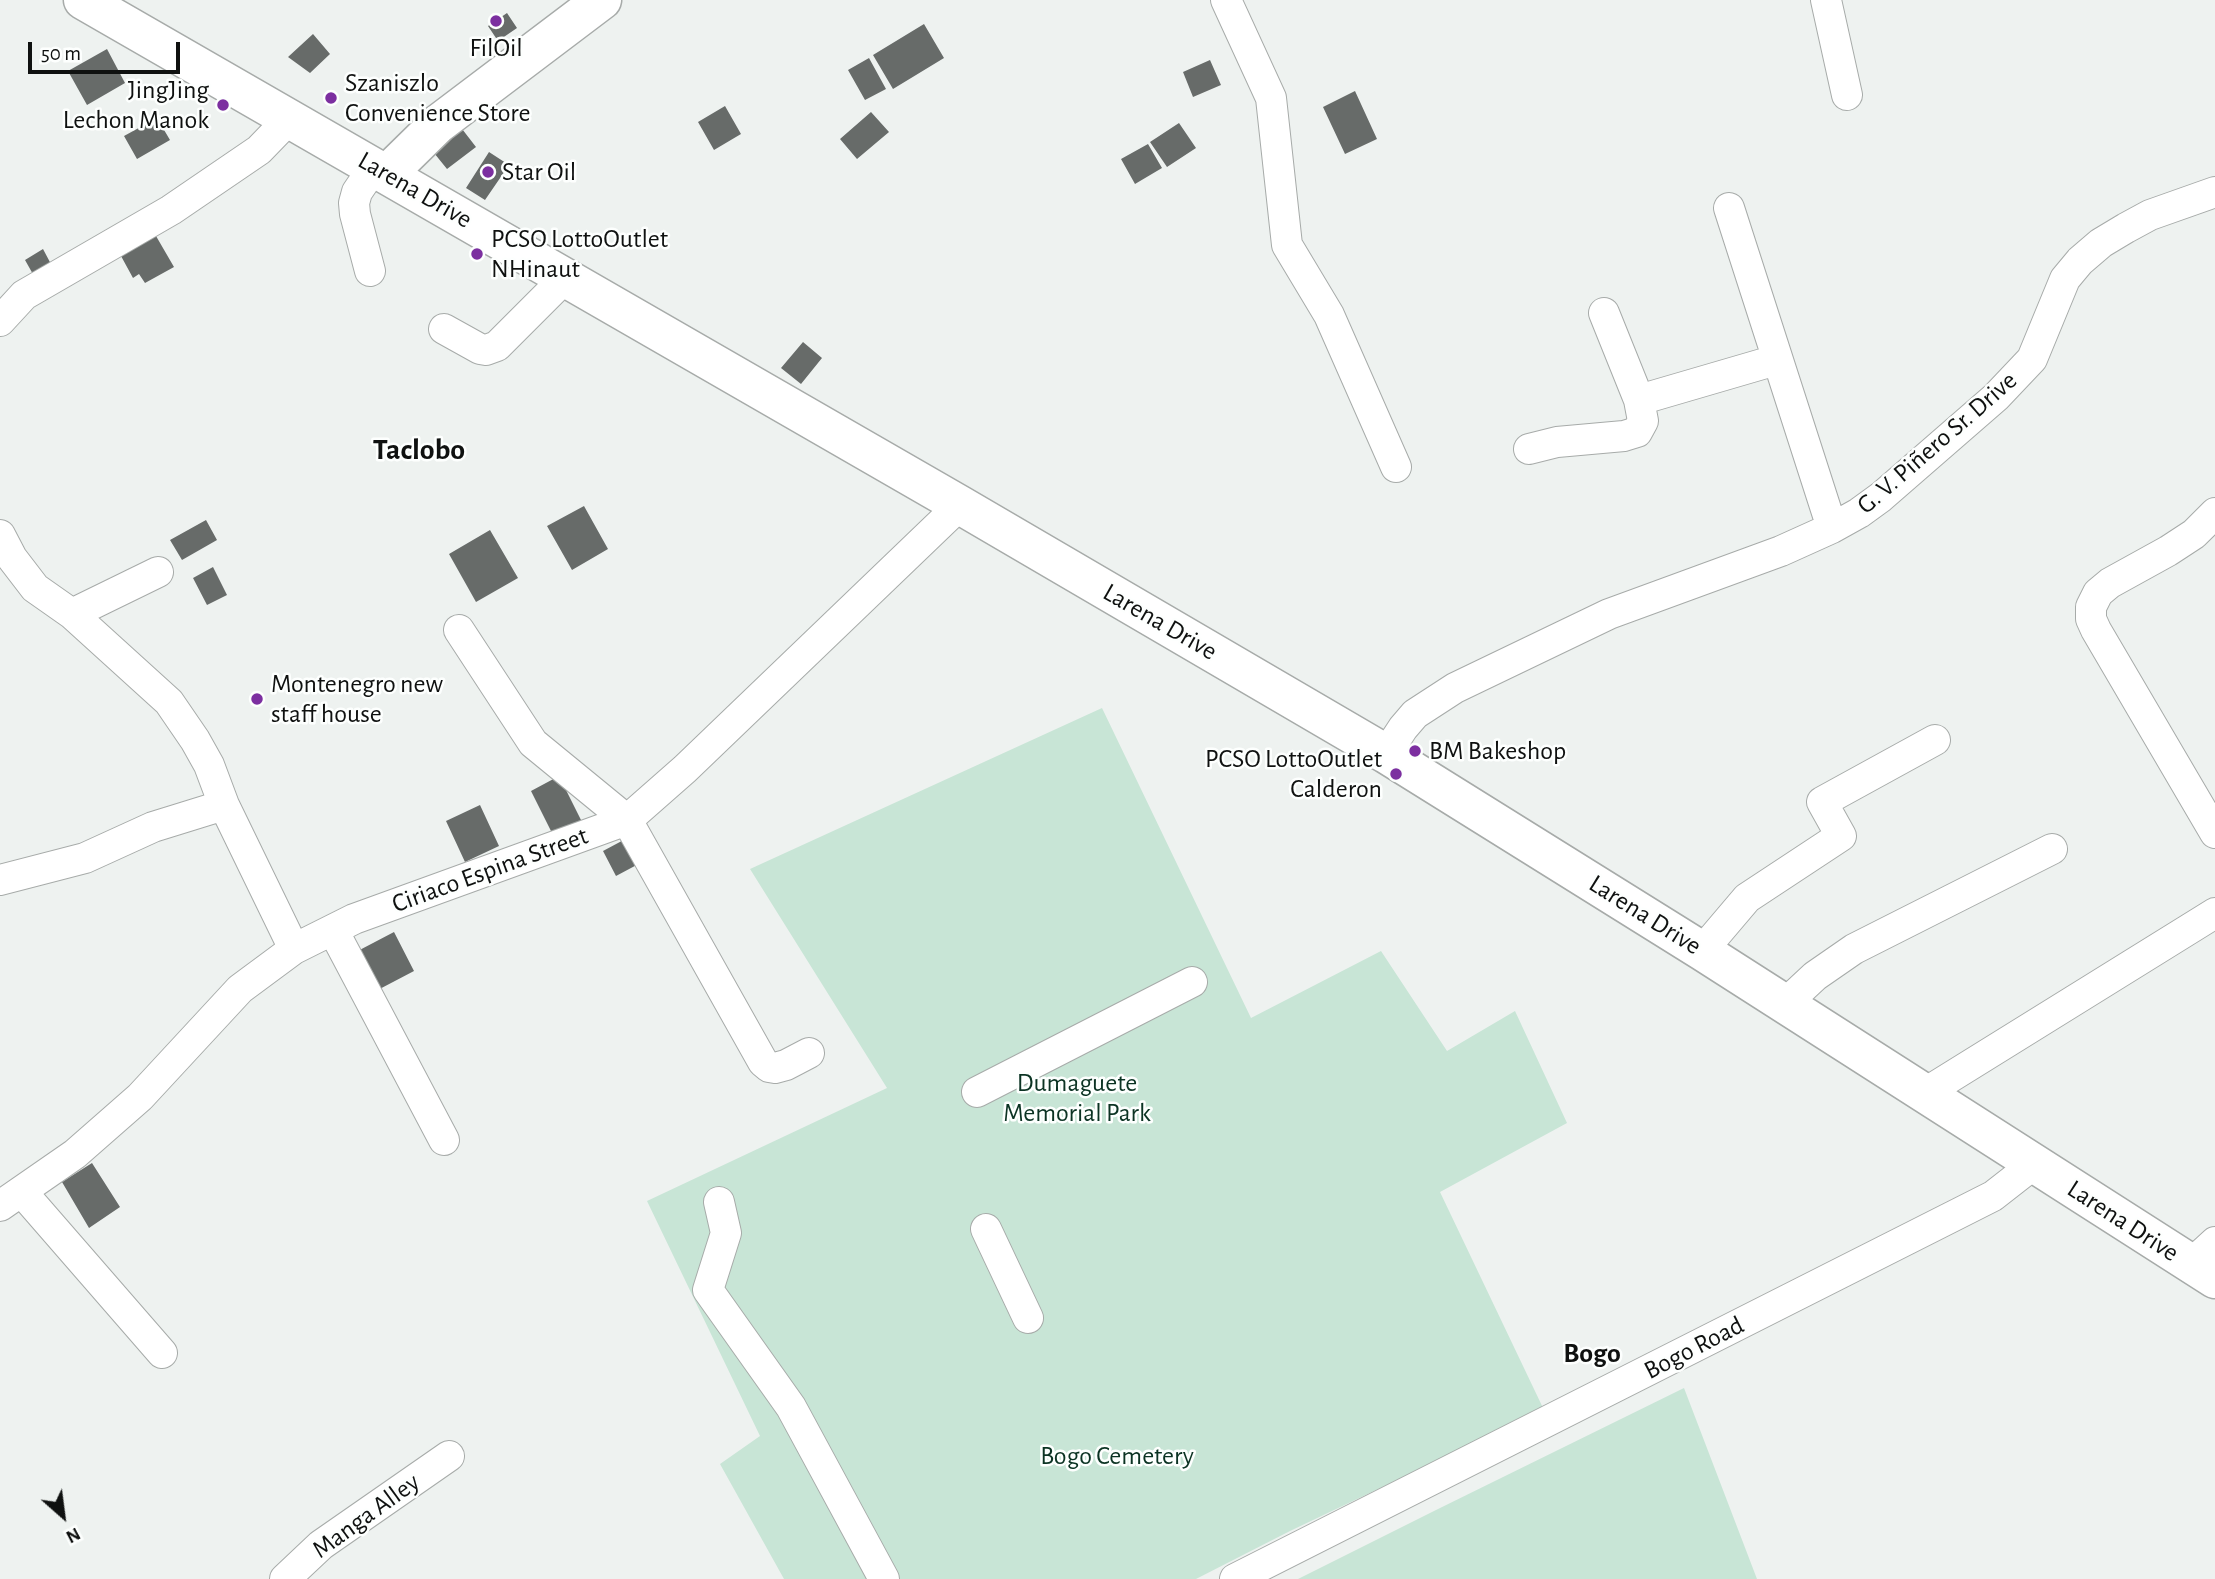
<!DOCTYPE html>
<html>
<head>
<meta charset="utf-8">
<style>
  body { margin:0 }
  #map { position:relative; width:2215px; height:1579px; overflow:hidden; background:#eef2f0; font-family:"Alegreya Sans",sans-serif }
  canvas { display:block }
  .north { position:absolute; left:28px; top:1481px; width:70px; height:70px; -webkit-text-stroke:5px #fdfffe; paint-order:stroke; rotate:152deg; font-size:19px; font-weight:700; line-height:28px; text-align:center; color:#0f1110 }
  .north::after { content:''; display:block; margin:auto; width:24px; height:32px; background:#0f1110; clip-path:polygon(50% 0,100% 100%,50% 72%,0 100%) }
  .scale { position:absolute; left:28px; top:42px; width:152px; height:32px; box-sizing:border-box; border:4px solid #0f1110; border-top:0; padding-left:9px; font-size:21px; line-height:24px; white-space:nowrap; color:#0f1110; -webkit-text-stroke:5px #fdfffe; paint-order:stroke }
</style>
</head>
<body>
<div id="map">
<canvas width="2215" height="1579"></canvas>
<div class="north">N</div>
<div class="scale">50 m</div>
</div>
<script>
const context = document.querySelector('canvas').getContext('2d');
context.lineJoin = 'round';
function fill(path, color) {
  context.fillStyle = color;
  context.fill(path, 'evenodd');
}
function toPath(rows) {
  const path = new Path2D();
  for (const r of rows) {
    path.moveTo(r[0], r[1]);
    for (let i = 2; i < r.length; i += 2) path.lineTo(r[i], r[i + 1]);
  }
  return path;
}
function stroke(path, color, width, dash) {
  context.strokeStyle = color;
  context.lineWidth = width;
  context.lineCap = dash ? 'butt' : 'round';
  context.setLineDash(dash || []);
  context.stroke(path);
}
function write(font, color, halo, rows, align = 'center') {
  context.font = font + ' "Alegreya Sans",sans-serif';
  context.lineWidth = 5;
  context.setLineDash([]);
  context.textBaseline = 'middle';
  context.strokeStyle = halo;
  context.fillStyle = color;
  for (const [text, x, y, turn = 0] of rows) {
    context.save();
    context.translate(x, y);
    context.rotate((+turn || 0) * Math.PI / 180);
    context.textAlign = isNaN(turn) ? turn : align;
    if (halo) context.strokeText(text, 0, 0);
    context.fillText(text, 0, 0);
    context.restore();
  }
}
fill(toPath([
  [1102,708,1251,1018,1381,951,1447,1051,1515,1011,1567,1123,1440,1192,1544,1410,1290,1531,1196,1579,784,1579,720,1464,760,1436,647,1201,887,1088,750,869],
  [1684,1388,1757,1579,1298,1579,1436,1510]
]), '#c8e5d6');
fill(toPath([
  [507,13,517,28,498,41,488,26],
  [924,24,944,58,893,89,873,55],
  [313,34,330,54,310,73,288,57],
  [107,49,125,83,87,105,68,71],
  [869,58,886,89,865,100,848,70],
  [1210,60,1221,85,1193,97,1183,72],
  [1355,91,1377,139,1345,154,1323,107],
  [725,106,741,134,714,150,698,122],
  [871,112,889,132,857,159,840,139],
  [157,118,170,140,137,159,124,136],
  [1179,123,1196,148,1167,167,1150,142],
  [459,125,476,147,447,169,430,148],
  [1148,144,1162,168,1135,184,1121,159],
  [489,152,509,165,485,200,466,188],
  [156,236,174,267,145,283,139,274,133,278,121,256],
  [43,249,52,266,34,276,25,260],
  [803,342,822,358,801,384,781,368],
  [584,506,608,549,572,570,547,526],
  [206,520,217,540,182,560,170,540],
  [490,530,518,578,476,602,449,554],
  [213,567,227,595,207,605,193,578],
  [559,776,582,822,554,837,531,791],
  [480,805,499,846,465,862,446,821],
  [633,835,646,860,616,876,603,851],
  [394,932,414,971,372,993,352,954],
  [92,1163,120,1207,89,1228,62,1182]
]), '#676b69');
const minor = toPath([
  [1226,0,1271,98,1287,245,1329,315,1396,467],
  [1826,0,1847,95],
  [1729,208,1832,528],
  [370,271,355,214,354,203,357,192,374,167],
  [1604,313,1639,400],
  [0,321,24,295,171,210,259,150,290,118],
  [444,329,480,349,486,350,497,346,566,277],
  [1529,449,1557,442,1624,436,1637,432,1643,421,1639,400,1776,360],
  [2215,513,2194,534,2168,551,2110,583,2098,593,2091,607,2091,619,2096,630,2215,833],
  [0,535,12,558,35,588,72,614,169,702,195,740,209,765,224,805,294,949],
  [72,614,158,572],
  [459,630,533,743,627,820,763,1062,769,1067,775,1068,786,1065,809,1053],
  [1386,754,1403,728,1415,714,1455,688,1609,614,1781,551,1832,528,1859,513,1881,497,1996,397,2032,359,2065,279,2080,261,2101,243,2126,228,2150,215,2215,192],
  [0,880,85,858,153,827,224,805],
  [333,930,444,1140],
  [1702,951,1747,898,1841,836,1822,802,1935,740],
  [1785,1004,1815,976,1854,949,2052,849],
  [977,1092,1192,982],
  [1925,1093,2215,913],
  [22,1192,162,1353],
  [719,1202,726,1233,708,1290,791,1407,884,1579],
  [0,1206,75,1154,140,1097,240,989,294,949,354,919,627,820,685,769,960,505],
  [986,1229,1028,1318],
  [2191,1264,2215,1242],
  [285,1579,321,1545,449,1456],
  [1235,1579,1993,1196,2034,1164]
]);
const major = toPath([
  [83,0,960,505,1386,754,1702,951,2215,1279],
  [387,174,438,124,602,0]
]);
stroke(minor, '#a7aba9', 32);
stroke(major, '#a7aba9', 41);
stroke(minor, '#fff', 30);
stroke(major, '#fff', 38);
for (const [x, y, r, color] of [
  [496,21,7,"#7c2fa0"],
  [331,98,7,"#7c2fa0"],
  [223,105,7,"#7c2fa0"],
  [488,172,7,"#7c2fa0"],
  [477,254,7,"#7c2fa0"],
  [257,699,7,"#7c2fa0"],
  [1415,751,7,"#7c2fa0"],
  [1396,774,7,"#7c2fa0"]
]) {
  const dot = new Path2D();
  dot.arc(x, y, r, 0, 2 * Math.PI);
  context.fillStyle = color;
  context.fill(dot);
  stroke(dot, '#fdfffe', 2.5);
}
write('26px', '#0f1110', '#fdfffe', [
  ["FilOil",496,48,"center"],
  ["Szaniszlo",345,83],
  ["Convenience Store",345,113],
  ["JingJing",209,90,"right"],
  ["Lechon Manok",209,120,"right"],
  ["Star Oil",502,172],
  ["PCSO LottoOutlet",491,239],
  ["NHinaut",491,269],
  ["Montenegro new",271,684],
  ["staff house",271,714],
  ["BM Bakeshop",1429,751],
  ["PCSO LottoOutlet",1382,759,"right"],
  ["Calderon",1382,789,"right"]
], 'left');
write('26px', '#0f1110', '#fdfffe', [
  ["Larena Drive",415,190,30],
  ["G. V. Piñero Sr. Drive",1937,443,-41],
  ["Larena Drive",1160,622,30],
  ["Ciriaco Espina Street",490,870,-20],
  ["Larena Drive",1645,915,32],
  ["Larena Drive",2123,1221,33],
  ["Bogo Road",1694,1348,-27],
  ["Manga Alley",366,1516,-36]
]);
write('26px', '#0b3323', '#fdfffe', [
  ["Dumaguete",1077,1083],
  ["Memorial Park",1077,1113],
  ["Bogo Cemetery",1117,1456]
]);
write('bold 28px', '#0f1110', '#fdfffe', [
  ["Bogo",1592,1354]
]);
write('bold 30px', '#0f1110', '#fdfffe', [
  ["Taclobo",419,450]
]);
</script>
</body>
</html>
